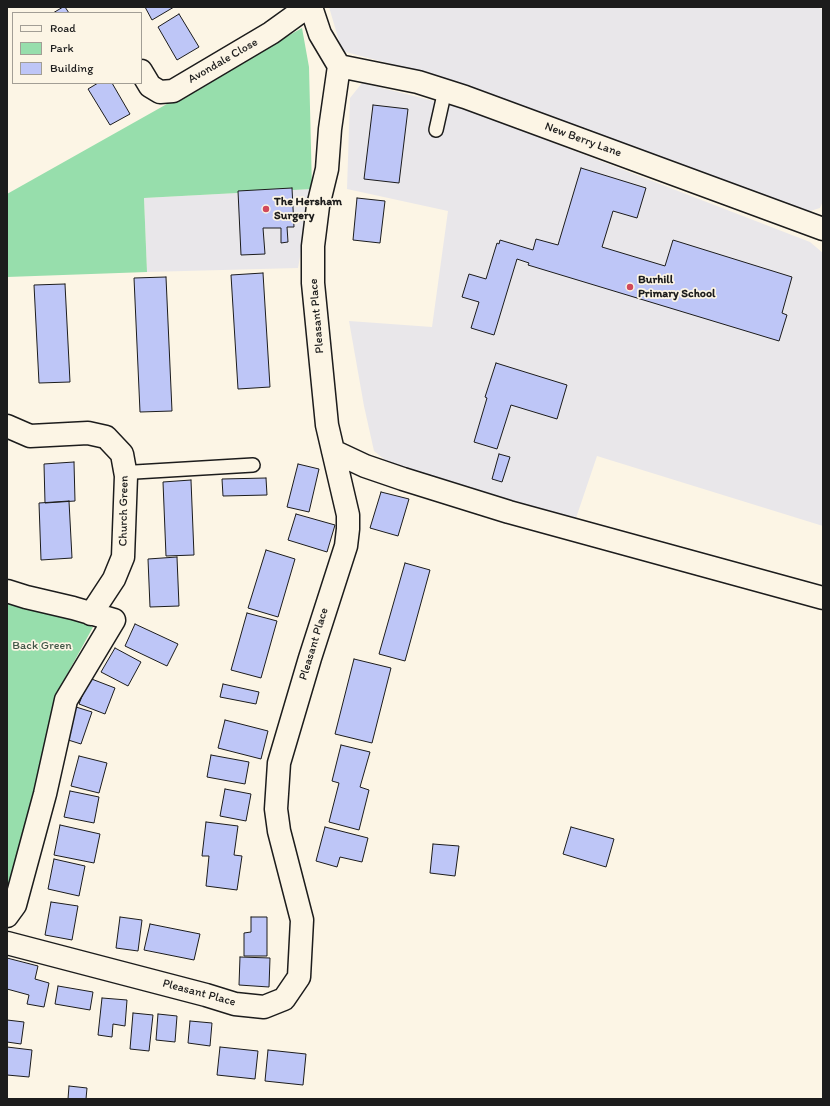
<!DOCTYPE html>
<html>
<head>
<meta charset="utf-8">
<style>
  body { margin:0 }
  #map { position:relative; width:830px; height:1106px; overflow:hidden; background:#fcf5e5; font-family:Itim,sans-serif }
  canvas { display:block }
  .frame { position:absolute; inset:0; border:8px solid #1c1c1c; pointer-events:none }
  .legend { position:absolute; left:12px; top:12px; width:130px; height:72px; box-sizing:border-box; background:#fcf5e5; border:1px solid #a29e95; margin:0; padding:5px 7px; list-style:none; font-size:12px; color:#1c1c1c }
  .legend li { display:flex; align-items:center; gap:8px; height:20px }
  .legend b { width:20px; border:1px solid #a29e95 }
</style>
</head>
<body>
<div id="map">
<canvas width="830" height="1106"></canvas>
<div class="frame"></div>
<ul class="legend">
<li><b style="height:5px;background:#fcf5e5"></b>Road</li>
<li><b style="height:11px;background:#97deac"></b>Park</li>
<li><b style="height:11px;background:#bec6f7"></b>Building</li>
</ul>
</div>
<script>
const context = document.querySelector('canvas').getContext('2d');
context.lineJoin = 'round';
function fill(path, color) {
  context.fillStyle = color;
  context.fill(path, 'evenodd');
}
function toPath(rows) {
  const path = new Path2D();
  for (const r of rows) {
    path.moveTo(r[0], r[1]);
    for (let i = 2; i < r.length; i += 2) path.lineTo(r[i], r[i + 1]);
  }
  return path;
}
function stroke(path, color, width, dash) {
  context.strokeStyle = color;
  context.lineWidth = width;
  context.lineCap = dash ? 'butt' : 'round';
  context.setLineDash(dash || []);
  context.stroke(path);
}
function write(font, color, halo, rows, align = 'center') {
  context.font = font + ' Itim,sans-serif';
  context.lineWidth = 3.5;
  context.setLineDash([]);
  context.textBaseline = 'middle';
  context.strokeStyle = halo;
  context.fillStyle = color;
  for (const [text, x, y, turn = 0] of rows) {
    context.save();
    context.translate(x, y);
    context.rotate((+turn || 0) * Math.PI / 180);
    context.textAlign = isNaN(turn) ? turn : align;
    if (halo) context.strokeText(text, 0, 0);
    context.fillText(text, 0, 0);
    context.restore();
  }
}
fill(toPath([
  [329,7,817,7,823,10,823,201,820,208,807,212,448,79,342,51],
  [362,83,466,109,810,242,823,253,823,526,597,456,575,521,394,467,374,451,364,406,349,321,432,327,448,211,347,189,350,98],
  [312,189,298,268,147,272,144,198]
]), '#e9e7ea');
fill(toPath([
  [302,28,309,67,312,189,144,198,147,272,7,277,7,194],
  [7,597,93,627,58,691,12,886,7,895]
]), '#97deac');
const building = toPath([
  [63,7,65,7,69,13,53,13,63,7],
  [145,7,174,7,152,20,145,7],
  [179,14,199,47,177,60,158,27,179,14],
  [98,83,112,83,130,114,110,125,88,89,98,83],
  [373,105,408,109,399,183,364,179,373,105],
  [581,168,646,188,637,218,613,211,602,247,665,266,673,240,792,277,782,313,787,315,779,341,528,265,529,263,517,259,494,335,471,328,479,302,462,297,469,274,486,279,497,243,499,244,500,240,533,250,536,239,558,245,581,168],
  [292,188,294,227,287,227,288,242,281,243,281,228,263,228,265,254,241,255,238,191,292,188],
  [357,198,385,201,380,243,353,240,357,198],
  [263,273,270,387,238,389,231,275,263,273],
  [166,277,172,411,140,412,134,278,166,277],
  [65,284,70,382,39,383,34,285,65,284],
  [496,363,567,385,557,419,511,405,497,449,474,442,487,398,485,397,496,363],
  [499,454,510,457,502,482,492,479,499,454],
  [74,462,75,501,45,503,44,464,74,462],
  [298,464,319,469,309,512,287,507,298,464],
  [266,478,267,495,223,496,222,479,266,478],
  [191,480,194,555,166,556,163,482,191,480],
  [381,492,409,499,398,536,370,528,381,492],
  [69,501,72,558,41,560,39,503,69,501],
  [296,514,335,525,327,552,288,540,296,514],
  [266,550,295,559,278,617,248,608,266,550],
  [177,557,179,606,150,607,148,559,177,557],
  [405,563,430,570,405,661,379,654,405,563],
  [247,613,277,621,261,678,231,670,247,613],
  [135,624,178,644,167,666,125,646,135,624],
  [115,648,141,662,128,686,101,672,115,648],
  [354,659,391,668,372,743,335,734,354,659],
  [89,678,115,688,105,714,79,704,89,678],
  [223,684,259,692,256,704,220,697,223,684],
  [76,707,92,712,81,744,65,739,76,707],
  [225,720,268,731,261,759,218,748,225,720],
  [341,745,370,752,360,787,369,790,359,830,329,822,339,783,332,781,341,745],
  [211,755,249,762,245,784,207,777,211,755],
  [79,756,107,763,99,793,71,786,79,756],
  [225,789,251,794,246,821,220,816,225,789],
  [70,791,99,797,94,823,64,817,70,791],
  [206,822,238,826,234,855,242,856,237,890,206,886,209,856,202,856,206,822],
  [60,825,100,834,94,863,54,855,60,825],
  [325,827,368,838,362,862,340,857,337,867,316,861,325,827],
  [571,827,614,839,606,867,563,854,571,827],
  [433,844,459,846,455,876,430,873,433,844],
  [54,859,85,866,79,896,48,889,54,859],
  [51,902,78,906,72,940,45,935,51,902],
  [120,917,142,920,138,951,116,948,120,917],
  [251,917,267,917,267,956,244,956,244,933,251,932,251,917],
  [150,924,200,934,194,960,144,950,150,924],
  [240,957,270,958,269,987,239,985,240,957],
  [7,958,38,966,35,979,49,983,44,1007,27,1004,29,995,7,989,7,958],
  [58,986,93,992,90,1010,55,1004,58,986],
  [102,998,127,1000,125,1026,113,1024,112,1037,98,1035,102,998],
  [133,1013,153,1015,149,1051,130,1049,133,1013],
  [158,1014,177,1016,175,1042,156,1040,158,1014],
  [7,1020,24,1022,21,1044,7,1042,7,1020],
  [190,1021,212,1023,210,1046,188,1043,190,1021],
  [7,1047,32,1050,29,1077,7,1075,7,1047],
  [220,1047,258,1051,255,1079,217,1075,220,1047],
  [268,1050,306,1054,303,1085,265,1081,268,1050],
  [69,1086,87,1088,86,1099,68,1099,69,1086]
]);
fill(building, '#bec6f7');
stroke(building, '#1c1c1c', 1);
const lane = toPath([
  [436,130,445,90],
  [126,476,135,472,253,465]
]);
const street = toPath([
  [339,66,418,82,465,97,823,229],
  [141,71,150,86,160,92,173,91,271,33,307,7],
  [7,426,30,436,88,433,106,437,122,454,126,476,123,557,114,579,91,614],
  [333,451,365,466,403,479,509,512,823,598],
  [7,591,26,597,73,608,114,620,66,700,45,794,15,905,7,916],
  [7,943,206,995,235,1004,264,1007,284,999,299,977,302,920,279,831,276,809,279,763,310,658,346,546,348,529,348,515,327,425,313,283,313,246,318,206,327,169,330,129,339,66,320,34,311,7]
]);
stroke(lane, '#1c1c1c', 16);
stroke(street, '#1c1c1c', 25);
stroke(lane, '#fcf5e5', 13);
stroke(street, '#fcf5e5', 22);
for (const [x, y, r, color] of [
  [266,209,4,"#d1495b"],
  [630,287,4,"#d1495b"]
]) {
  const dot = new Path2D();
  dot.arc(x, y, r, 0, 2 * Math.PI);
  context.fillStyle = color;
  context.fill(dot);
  stroke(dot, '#fcf5e5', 1.5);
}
write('12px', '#1c1c1c', '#fcf5e5', [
  ["Avondale Close",223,61,-30],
  ["New Berry Lane",583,140,20],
  ["Pleasant Place",317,316,-95],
  ["Church Green",124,511,-89],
  ["Pleasant Place",314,644,-73],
  ["Pleasant Place",199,993,15]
]);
write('bold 12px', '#1c1c1c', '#fcf5e5', [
  ["The Hersham",274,202],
  ["Surgery",274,216],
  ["Burhill",638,280],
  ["Primary School",638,294]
], 'left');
write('12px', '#415647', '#fcf5e5', [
  ["Back Green",42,646]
]);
</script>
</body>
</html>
